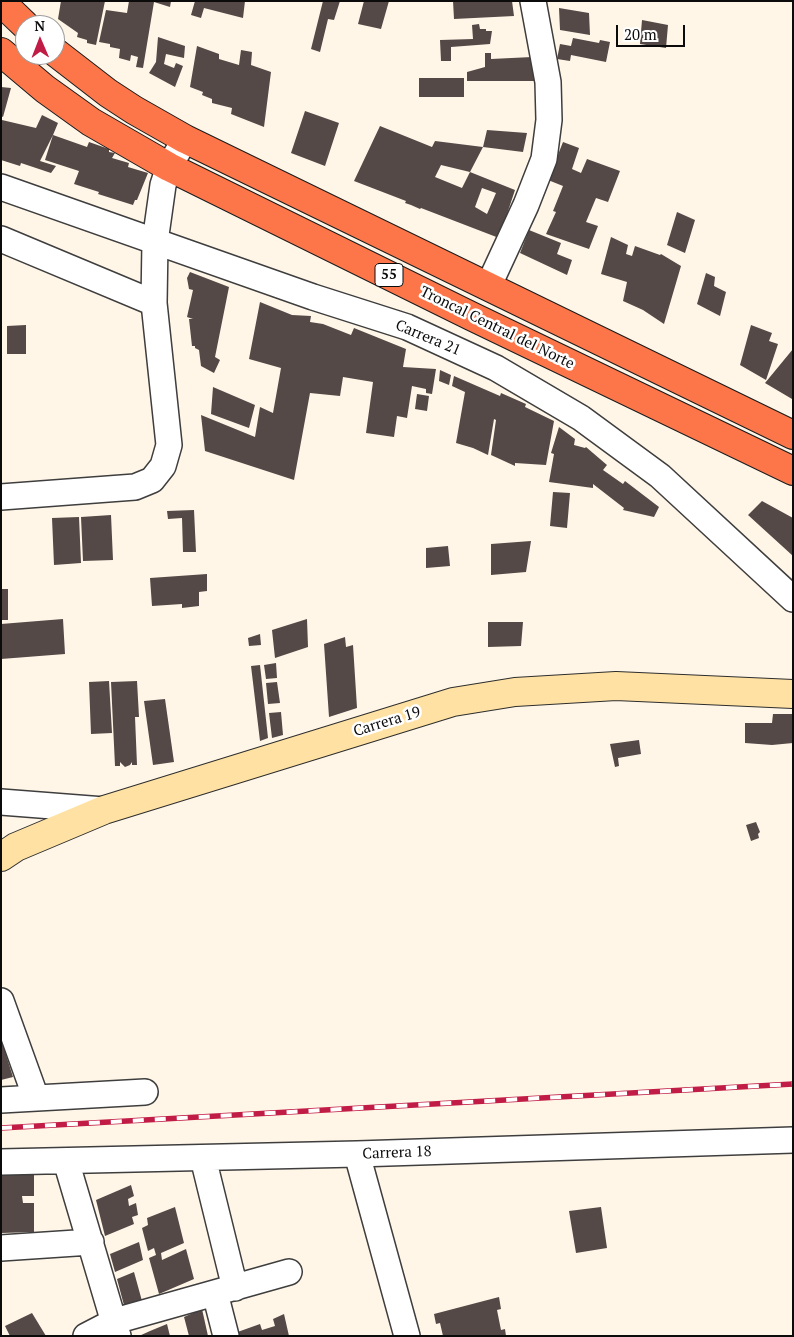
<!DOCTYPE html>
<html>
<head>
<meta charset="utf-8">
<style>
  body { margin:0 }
  #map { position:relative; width:794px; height:1337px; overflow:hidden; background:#fff6e8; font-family:"PT Serif",serif }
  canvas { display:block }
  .frame { position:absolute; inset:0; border:2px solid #0b0b0b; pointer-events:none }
  .north { position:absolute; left:15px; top:15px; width:50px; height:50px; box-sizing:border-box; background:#fff; border:1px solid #9d9d9d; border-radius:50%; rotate:359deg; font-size:14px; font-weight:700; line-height:20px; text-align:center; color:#0b0b0b }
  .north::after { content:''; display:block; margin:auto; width:18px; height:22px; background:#c11c45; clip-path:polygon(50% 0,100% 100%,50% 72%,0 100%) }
  .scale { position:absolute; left:616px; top:25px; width:69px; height:22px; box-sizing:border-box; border:2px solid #0b0b0b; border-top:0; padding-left:6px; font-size:15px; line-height:18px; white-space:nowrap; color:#0b0b0b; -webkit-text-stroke:4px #fff; paint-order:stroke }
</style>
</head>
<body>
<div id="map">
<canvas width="794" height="1337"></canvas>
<div class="frame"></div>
<div class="north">N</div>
<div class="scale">20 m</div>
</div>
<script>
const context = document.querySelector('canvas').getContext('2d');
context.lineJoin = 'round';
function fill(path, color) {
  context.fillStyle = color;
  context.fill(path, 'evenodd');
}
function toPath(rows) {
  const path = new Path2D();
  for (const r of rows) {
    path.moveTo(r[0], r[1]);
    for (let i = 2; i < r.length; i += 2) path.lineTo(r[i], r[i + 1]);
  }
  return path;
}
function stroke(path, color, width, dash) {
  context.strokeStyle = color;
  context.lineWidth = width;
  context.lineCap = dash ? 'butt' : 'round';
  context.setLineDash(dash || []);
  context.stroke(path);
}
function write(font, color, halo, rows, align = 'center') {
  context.font = font + ' "PT Serif",serif';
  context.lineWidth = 5;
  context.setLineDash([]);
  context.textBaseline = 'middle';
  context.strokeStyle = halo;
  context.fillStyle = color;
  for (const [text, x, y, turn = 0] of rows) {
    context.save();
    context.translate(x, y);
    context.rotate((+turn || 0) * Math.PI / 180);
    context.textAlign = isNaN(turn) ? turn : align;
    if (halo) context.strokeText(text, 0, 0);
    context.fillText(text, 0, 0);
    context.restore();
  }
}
fill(toPath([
  [61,1,105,1,96,45,87,43,87,40,77,37,78,33,58,19],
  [129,1,171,1,170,7,154,2,143,68,136,67,138,57,131,55,130,61,119,58,120,49,110,47,110,44,99,42,106,10,127,13],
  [195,1,245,1,243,18,204,8,201,18,191,15],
  [323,1,340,1,334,20,328,19,320,52,311,49],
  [364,1,389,1,381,29,358,24],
  [453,1,512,1,514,16,454,19],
  [559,8,589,13,590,35,560,30],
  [642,20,668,25,666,48,640,44],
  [479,24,480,29,486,29,486,31,492,31,490,44,451,47,451,61,441,61,440,40,473,39,472,25],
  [158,37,185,46,184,58,166,54,164,64,174,68,176,63,183,66,175,87,149,73,156,62],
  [573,38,599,43,600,40,610,42,606,62,571,55,570,61,557,59,560,44,571,46],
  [197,46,219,54,219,59,239,65,241,50,252,52,251,65,271,72,264,127,231,114,232,108,212,103,212,99,202,95,203,92,190,87],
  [485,53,491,53,491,59,532,57,535,81,467,81,467,72,485,67],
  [419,78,464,78,464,97,419,97],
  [1,87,11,88,3,117,1,116],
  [305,111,339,123,325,166,291,153],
  [42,115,58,123,53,135,87,147,89,142,109,149,109,152,115,153,112,158,129,163,128,167,148,173,137,200,135,200,133,205,98,194,99,192,74,184,79,171,45,160,53,135,40,161,56,166,51,173,21,163,20,166,1,160,2,120,36,128],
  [380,126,432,147,435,141,483,147,470,172,515,190,499,238,421,208,420,209,411,205,405,203,406,201,354,181],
  [441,165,470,172,462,188,435,177],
  [482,188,496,193,487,214,475,207],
  [487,130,527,133,523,152,483,147],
  [563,142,579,148,572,169,581,173,587,159,620,171,608,202,596,198,586,222,598,226,589,249,546,234,556,212,553,211,563,186,548,180],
  [677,212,695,220,685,253,667,245],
  [529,230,561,243,557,254,572,260,567,275,520,253],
  [611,237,628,245,626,254,632,256,635,246,660,255,661,254,681,266,664,324,643,310,623,301,627,282,601,274],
  [190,272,229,287,215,357,220,360,214,373,201,366,199,350,195,348,195,346,192,346,189,319,193,319,187,317,193,290,189,289,187,278],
  [706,273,715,277,714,286,726,292,720,316,697,304],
  [260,302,292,315,311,316,310,322,323,324,351,335,354,328,406,349,403,367,436,369,432,394,426,393,426,389,412,386,407,418,397,416,394,437,366,433,373,382,343,377,340,396,310,393,294,480,205,451,201,415,255,437,260,407,273,413,281,368,249,359],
  [26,325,26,354,7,354,7,326],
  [751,325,772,333,769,341,778,344,766,380,740,365],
  [793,349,793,398,792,399,765,383],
  [440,370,451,375,449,385,439,381],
  [454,376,500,396,501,393,526,404,525,407,554,421,546,465,515,463,515,466,491,455,496,420,494,419,488,455,473,448,456,443,465,392,452,386],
  [213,387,255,405,249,428,211,414],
  [417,394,429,396,427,411,415,409],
  [559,427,575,439,574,445,585,448,586,447,607,465,603,470,623,484,625,481,659,507,654,517,623,510,624,508,593,484,593,488,549,482,554,454,551,453],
  [553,492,570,493,567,528,550,526],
  [762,501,793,518,793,556,748,515],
  [194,510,196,552,183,552,182,518,168,519,167,511],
  [111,515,113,560,83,561,81,517],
  [79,517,81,563,54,565,52,518],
  [531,541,526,572,491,575,491,544],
  [448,546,450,566,426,568,426,548],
  [207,574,207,591,199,592,199,606,182,608,182,604,152,606,150,578],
  [1,589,8,589,8,620,1,620],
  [63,619,65,654,1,659,1,624],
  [307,619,308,647,275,658,272,630],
  [488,622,523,622,521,646,488,647],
  [260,634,261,645,249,646,248,638],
  [345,637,346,647,353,645,357,708,329,717,324,644],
  [276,663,277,678,266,679,264,665],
  [260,665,268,738,260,741,251,666],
  [109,681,112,733,91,734,89,682],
  [137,681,139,717,135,717,137,765,132,765,132,762,130,765,125,767,120,762,120,766,115,766,111,682],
  [277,682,280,703,268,704,266,683],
  [165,699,174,762,153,765,144,701],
  [281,712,283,735,272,738,269,713],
  [773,714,793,714,793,743,772,745,745,743,745,723,772,723],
  [639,740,641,754,618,758,619,766,615,767,610,744],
  [756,822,760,832,758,834,759,838,751,841,746,825],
  [1,1039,13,1077,1,1080],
  [1,1166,34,1166,34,1196,22,1196,23,1203,34,1203,34,1232,1,1233],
  [131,1185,134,1196,128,1199,129,1206,136,1203,138,1215,132,1217,134,1224,105,1236,96,1200],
  [175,1207,184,1243,161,1253,162,1260,186,1249,194,1279,159,1294,149,1258,156,1255,154,1248,148,1251,142,1228,148,1225,147,1218],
  [601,1207,607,1248,576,1253,569,1211],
  [139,1242,143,1260,115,1272,110,1254],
  [134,1272,142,1301,125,1309,117,1279],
  [499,1297,501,1309,497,1310,501,1330,505,1329,506,1336,443,1336,440,1323,436,1324,434,1314],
  [202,1309,208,1336,189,1336,184,1317],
  [32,1313,46,1336,10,1336,5,1326],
  [284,1314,289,1336,232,1336,232,1334,260,1324,262,1330,275,1326,273,1319],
  [167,1324,170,1336,139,1336,150,1331]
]), '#544946');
const street = toPath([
  [1,187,313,297,407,327,496,368,581,418,660,476,793,599],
  [1,239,154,303],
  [488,287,526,205,544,159,549,120,548,82,533,1],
  [1,497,135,487,152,480,163,466,169,445,154,303,155,242,163,185,169,167,185,139],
  [1,802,104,810],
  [1,1001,36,1098],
  [1,1100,145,1092],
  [357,1154,407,1336],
  [203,1158,235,1288],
  [66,1161,118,1336],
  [1,1162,357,1154,793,1140],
  [1,1248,91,1242],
  [215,1293,226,1336],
  [86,1336,115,1321,289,1272]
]);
const secondary = toPath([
  [1,857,16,847,104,810,453,702,515,692,616,686,793,694]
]);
const highway = toPath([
  [1,2,25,25],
  [1,52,45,89,91,122,169,167,471,316,793,471],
  [55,52,108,93,134,110,185,139,793,435]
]);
stroke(street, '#3e3e3e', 28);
stroke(secondary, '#2d2d2d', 30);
stroke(highway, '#1c1c1c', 30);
stroke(street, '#fff', 25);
stroke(secondary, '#ffe2a3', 28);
stroke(highway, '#fd7649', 28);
const rail = toPath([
  [1,1128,793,1084]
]);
stroke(rail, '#c11c45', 5.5);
stroke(rail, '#fff', 4, [11]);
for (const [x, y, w] of [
  [389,275,28]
]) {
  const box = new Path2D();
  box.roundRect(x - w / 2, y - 11.5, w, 23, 4);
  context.fillStyle = '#fff';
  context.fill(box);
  stroke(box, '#0b0b0b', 1);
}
write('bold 14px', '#0b0b0b', null, [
  ["55",389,275]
]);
write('15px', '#0b0b0b', '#fff', [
  ["Troncal Central del Norte",497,328,26],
  ["Carrera 21",428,338,23],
  ["Carrera 19",387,722,-17],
  ["Carrera 18",397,1153,-2]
]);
</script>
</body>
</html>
